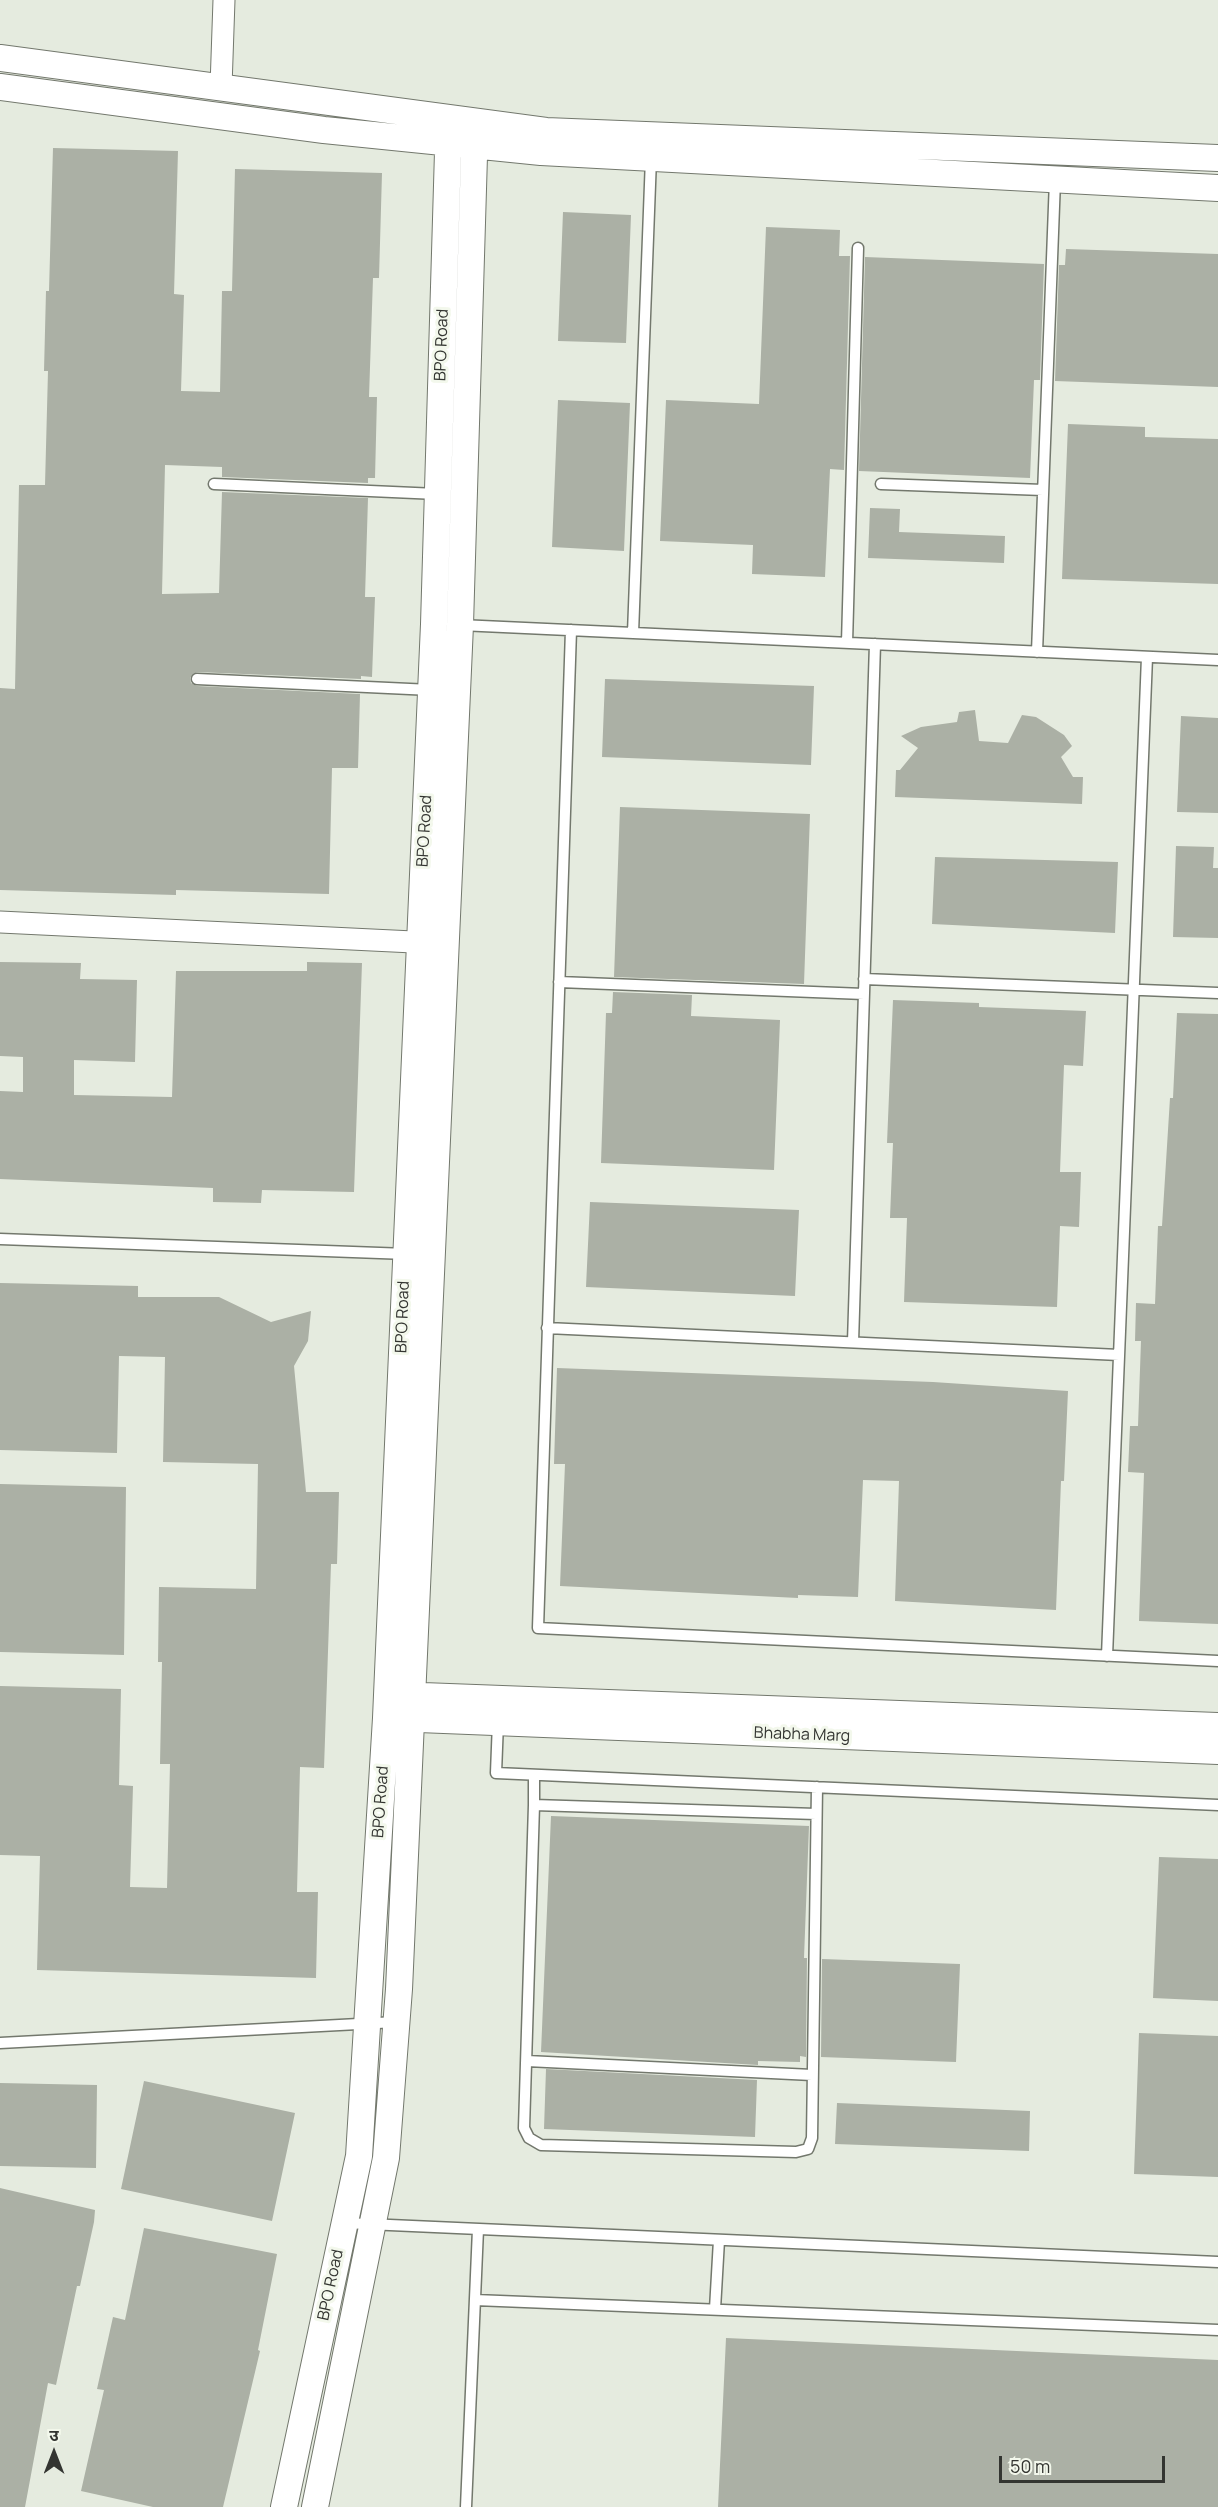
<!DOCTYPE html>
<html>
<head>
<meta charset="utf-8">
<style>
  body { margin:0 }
  #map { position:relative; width:1218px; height:2507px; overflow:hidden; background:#e5ebdf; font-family:Manrope,"Noto Sans Devanagari",sans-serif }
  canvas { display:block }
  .north { position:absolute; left:24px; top:2423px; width:60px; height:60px; -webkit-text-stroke:4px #f3f8ec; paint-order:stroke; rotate:0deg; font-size:16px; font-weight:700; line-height:24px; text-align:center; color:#333531 }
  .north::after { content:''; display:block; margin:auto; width:21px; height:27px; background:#333531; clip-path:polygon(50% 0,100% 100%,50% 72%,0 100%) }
  .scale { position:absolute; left:999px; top:2456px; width:166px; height:27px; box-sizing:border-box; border:3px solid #333531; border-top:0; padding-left:8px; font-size:18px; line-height:21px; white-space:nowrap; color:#333531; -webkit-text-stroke:4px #f3f8ec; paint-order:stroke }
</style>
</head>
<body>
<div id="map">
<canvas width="1218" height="2507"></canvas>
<div class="north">उ</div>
<div class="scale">50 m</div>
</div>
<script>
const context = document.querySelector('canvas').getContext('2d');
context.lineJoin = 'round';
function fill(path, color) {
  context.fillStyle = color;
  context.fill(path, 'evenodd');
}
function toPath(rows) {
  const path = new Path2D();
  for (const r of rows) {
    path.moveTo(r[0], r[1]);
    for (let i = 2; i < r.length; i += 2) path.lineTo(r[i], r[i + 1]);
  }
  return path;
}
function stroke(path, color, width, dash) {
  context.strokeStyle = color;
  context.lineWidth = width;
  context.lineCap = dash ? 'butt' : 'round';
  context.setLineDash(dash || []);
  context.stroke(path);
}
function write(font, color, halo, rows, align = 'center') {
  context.font = font + ' Manrope,sans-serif';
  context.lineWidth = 6;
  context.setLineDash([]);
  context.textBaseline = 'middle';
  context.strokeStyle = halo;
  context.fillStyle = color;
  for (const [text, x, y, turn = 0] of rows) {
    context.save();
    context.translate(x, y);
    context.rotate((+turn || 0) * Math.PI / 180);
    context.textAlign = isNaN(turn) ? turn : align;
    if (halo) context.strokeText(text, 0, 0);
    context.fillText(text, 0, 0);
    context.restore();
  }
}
fill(toPath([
  [53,148,178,151,174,294,184,295,181,391,220,392,222,291,232,291,235,169,382,173,379,278,373,278,369,397,377,397,375,478,368,478,368,483,222,477,222,467,165,465,162,594,219,593,222,492,368,498,365,597,375,597,372,677,361,676,361,679,197,672,190,678,191,683,197,686,360,694,358,768,332,768,329,894,176,890,176,895,0,890,0,688,15,689,19,485,45,485,48,371,44,371,46,291,49,291],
  [563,212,631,215,626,343,558,341],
  [766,227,840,230,839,256,850,256,844,470,830,469,825,577,752,574,753,545,660,541,666,400,759,404],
  [1066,249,1218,254,1218,387,1055,381,1059,265,1065,265],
  [865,257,1044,264,1040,380,1034,380,1030,478,859,471],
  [558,400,630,403,624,551,552,547],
  [1068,424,1145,427,1145,437,1218,439,1218,584,1062,579],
  [870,508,900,509,899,532,1005,536,1004,563,868,558],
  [605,679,814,686,811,765,602,757],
  [975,710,979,741,1008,743,1022,715,1036,717,1064,735,1072,746,1061,757,1073,777,1083,777,1082,804,895,797,896,770,900,770,918,748,901,736,921,727,957,722,959,712],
  [1181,716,1218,718,1218,813,1177,812],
  [620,807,810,814,804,984,614,977],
  [1176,846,1214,847,1213,868,1218,868,1218,938,1173,937],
  [935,857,1118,862,1115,933,932,924],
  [0,962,81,963,80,979,137,980,135,1062,74,1060,74,1095,172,1097,176,971,307,971,307,962,362,963,354,1192,262,1190,261,1203,213,1202,213,1188,0,1179,0,1091,23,1092,23,1057,0,1056],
  [613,992,692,995,691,1016,780,1020,774,1170,601,1163,606,1013,612,1013],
  [893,1000,979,1003,979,1007,1086,1011,1083,1066,1064,1065,1060,1172,1081,1172,1079,1227,1060,1226,1057,1307,904,1302,907,1218,890,1218,893,1143,887,1143],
  [1177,1013,1218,1014,1218,1624,1139,1621,1144,1473,1128,1472,1130,1426,1138,1426,1141,1341,1135,1341,1136,1303,1155,1304,1158,1226,1162,1226,1170,1098,1173,1098],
  [590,1202,799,1210,795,1296,586,1287],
  [0,1283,138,1286,138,1297,219,1297,271,1322,311,1311,308,1341,294,1366,306,1492,339,1492,337,1564,331,1564,324,1768,300,1767,297,1892,318,1892,316,1978,37,1970,40,1856,0,1855,0,1686,121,1689,119,1785,133,1786,130,1887,167,1888,170,1764,160,1764,162,1662,158,1662,159,1587,256,1589,258,1464,163,1462,165,1357,119,1356,117,1453,0,1450],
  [557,1368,933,1382,1068,1391,1064,1481,1061,1481,1056,1610,895,1601,899,1481,863,1480,858,1597,798,1595,798,1598,560,1586,565,1464,554,1464],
  [0,1484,126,1487,124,1655,0,1652],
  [551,1816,809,1826,804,1958,807,1958,806,2057,800,2056,800,2062,758,2061,758,2065,541,2052],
  [1159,1857,1218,1859,1218,2001,1153,1998],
  [822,1959,960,1964,956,2062,821,2057],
  [1139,2033,1218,2036,1218,2177,1134,2174],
  [546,2069,757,2080,755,2137,544,2129],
  [144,2081,295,2113,272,2221,121,2189],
  [0,2083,97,2085,96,2168,0,2166],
  [837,2103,1030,2111,1029,2151,835,2144],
  [0,2188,95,2210,94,2222,80,2286,77,2286,56,2385,48,2383,25,2507,0,2507],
  [144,2228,277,2254,258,2350,260,2351,223,2507,153,2507,81,2491,104,2390,97,2389,113,2317,125,2320],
  [726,2338,1218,2360,1218,2507,718,2507]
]), '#abb0a5');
const service = toPath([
  [214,484,437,494],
  [881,484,1043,490],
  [460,625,1218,660],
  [571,630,538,1628,1218,1661],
  [633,633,651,158],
  [847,643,858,248],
  [1037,652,1055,180],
  [197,679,431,690],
  [864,979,1218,993],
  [559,982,864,994],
  [0,1239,407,1254],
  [547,1328,1119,1355],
  [853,1342,875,644],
  [1107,1656,1147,657],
  [498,1722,496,1773,1218,1805],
  [534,1775,534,1805],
  [816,1814,534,1805,524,2128,529,2138,541,2145,796,2152,808,2149,812,2138,817,1787],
  [0,2043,396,2022],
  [527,2061,812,2075],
  [345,2223,1218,2262],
  [475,2300,1218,2330],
  [715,2309,719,2240],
  [466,2507,478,2229]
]);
const minor = toPath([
  [221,87,224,0],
  [0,922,434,943]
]);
const tertiary = toPath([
  [0,58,546,131,1218,158],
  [0,87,324,130,541,152,1218,188],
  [396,1695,1218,1726],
  [394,1718,1218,1751],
  [284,2507,359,2156,386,1718,434,624,449,118],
  [315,2507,386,2158,399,1989,460,625,475,122]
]);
stroke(service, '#73786d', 13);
stroke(minor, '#73786d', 23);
stroke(tertiary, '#73786d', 28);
stroke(service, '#fff', 10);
stroke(minor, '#fff', 21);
stroke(tertiary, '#fff', 26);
write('16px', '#333531', '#f3f8ec', [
  ["BPO Road",442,345,-88],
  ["BPO Road",425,831,-87],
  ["BPO Road",403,1317,-88],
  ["Bhabha Marg",802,1735,2],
  ["BPO Road",381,1802,-86],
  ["BPO Road",331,2285,-78]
]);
</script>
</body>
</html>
